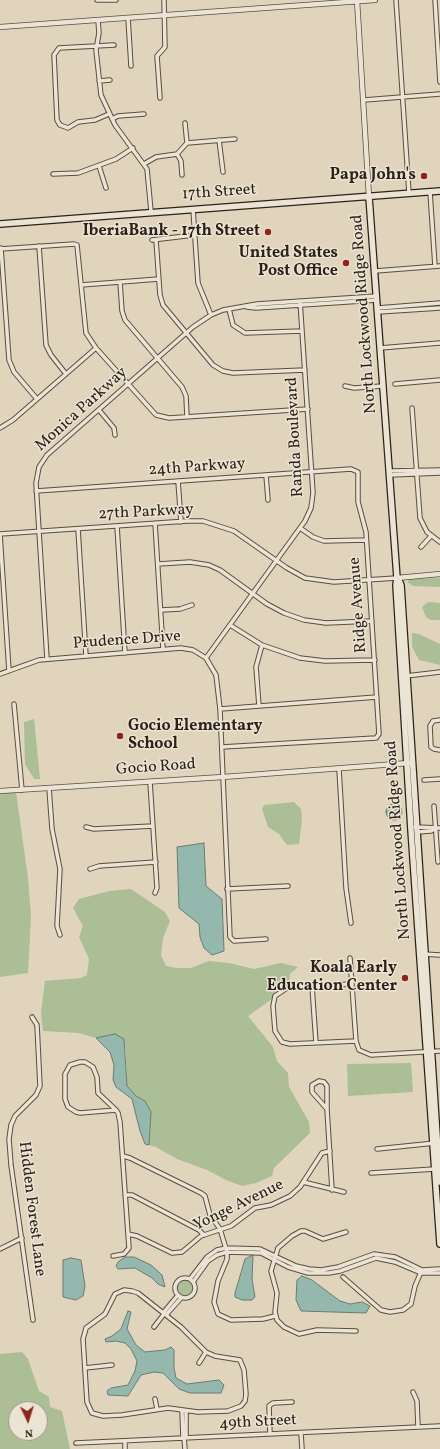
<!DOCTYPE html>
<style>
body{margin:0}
#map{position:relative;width:440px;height:1449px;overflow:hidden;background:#e0d4bc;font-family:Vollkorn,serif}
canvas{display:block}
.north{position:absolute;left:8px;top:1401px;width:40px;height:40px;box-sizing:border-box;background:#ebe3d3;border:1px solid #9f9689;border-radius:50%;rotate:176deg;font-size:11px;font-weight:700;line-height:16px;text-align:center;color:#2c2219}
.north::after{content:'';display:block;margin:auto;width:14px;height:18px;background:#8f2418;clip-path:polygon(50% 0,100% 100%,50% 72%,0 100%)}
</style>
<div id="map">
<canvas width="440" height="1449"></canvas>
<div class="north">N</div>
</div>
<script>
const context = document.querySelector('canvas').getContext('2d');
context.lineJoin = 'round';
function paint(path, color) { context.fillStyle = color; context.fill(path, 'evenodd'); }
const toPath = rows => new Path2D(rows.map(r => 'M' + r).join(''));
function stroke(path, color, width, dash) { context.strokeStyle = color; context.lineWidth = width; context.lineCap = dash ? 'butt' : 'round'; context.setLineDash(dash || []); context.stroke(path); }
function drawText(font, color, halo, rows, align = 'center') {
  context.font = font + ' Vollkorn,serif'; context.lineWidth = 3; context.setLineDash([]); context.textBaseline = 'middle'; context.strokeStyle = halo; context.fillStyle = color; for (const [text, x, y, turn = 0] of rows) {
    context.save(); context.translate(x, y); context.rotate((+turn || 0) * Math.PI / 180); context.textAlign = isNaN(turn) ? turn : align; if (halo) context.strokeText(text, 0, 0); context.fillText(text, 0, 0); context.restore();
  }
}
paint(toPath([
 [440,578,440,587,413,586,407,582,410,579],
 [428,602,440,603,440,620,430,620,426,617,422,607],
 [412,633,419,634,440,644,440,665,419,660,412,647],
 [34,719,40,779,34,779,25,764,24,722],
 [16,792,28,878,31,917,28,973,0,977,0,793],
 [294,802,301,809,302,819,299,844,287,845,279,834,268,827,262,809,264,805],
 [131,889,165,912,170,921,163,938,161,955,166,966,177,968,191,968,209,961,229,963,254,969,281,963,298,967,290,974,289,986,278,990,272,999,248,1016,273,1047,277,1061,288,1073,289,1087,309,1122,310,1133,274,1168,272,1176,256,1183,242,1186,226,1180,207,1170,177,1159,156,1147,149,1145,151,1112,145,1101,136,1096,127,1086,126,1053,124,1039,115,1034,96,1038,79,1033,43,1031,41,1013,45,981,81,978,87,975,89,959,79,937,83,926,73,908,79,899,109,891],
 [411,1063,413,1092,348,1096,347,1064],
 '177 1288a8 8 0 1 1 16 0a8 8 0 1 1-16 0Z',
 [22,1352,28,1359,39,1391,49,1397,50,1407,62,1411,70,1449,0,1449,0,1354],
 [16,1409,40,1409,40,1433,16,1433]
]), '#acbe96');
const water = toPath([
 '386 812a8 8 0 1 1 16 0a8 8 0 1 1-16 0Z',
 [204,843,206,886,222,899,224,951,212,955,204,948,200,937,199,924,179,908,177,847,204,843],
 [115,1034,124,1039,127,1086,136,1096,145,1101,151,1112,149,1145,145,1144,140,1131,132,1099,116,1087,113,1080,114,1065,110,1052,96,1038,115,1034],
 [253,1255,252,1279,255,1297,252,1300,242,1300,235,1297,235,1293,245,1259,253,1255],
 [125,1257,134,1257,151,1265,162,1275,165,1287,158,1284,152,1278,135,1268,118,1269,116,1266,118,1262,125,1257],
 [71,1258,81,1260,85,1286,83,1296,76,1300,63,1297,63,1260,71,1258],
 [302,1276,312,1280,340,1301,350,1304,362,1302,370,1306,366,1313,301,1311,296,1300,297,1280,302,1276],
 [128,1311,131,1312,127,1329,136,1345,145,1352,165,1350,171,1347,174,1350,174,1368,176,1378,187,1384,219,1380,224,1385,221,1393,190,1393,179,1389,163,1373,154,1372,141,1375,128,1396,108,1395,107,1391,111,1388,128,1385,135,1371,137,1361,131,1349,125,1343,116,1341,106,1342,105,1339,112,1336,121,1329,128,1311]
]);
paint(water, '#94b8ae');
stroke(water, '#6a7c72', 1);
const minor = toPath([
 [97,0,116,0],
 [396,0,409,193],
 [435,0,440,82],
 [128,18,131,66],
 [98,20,99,33,96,50,101,95,115,125,147,169,151,211],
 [99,81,110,80],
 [160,98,157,56,165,47,164,0],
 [364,100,440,94],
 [109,114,95,120,78,122,68,128,60,125,57,120,54,55,59,48,114,45],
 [112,119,118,116,144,114],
 [185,123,187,143],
 [219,140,223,172],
 [177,154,181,161,182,175],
 [144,164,156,157,177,154,187,143,235,139],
 [99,166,106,188],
 [53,174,78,173,116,159,133,148],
 [430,192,435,266],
 [193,209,198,283,211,315],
 [152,240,194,235],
 [156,240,160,295,163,305,213,365,223,371,233,373,305,370],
 [39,246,46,345,51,355,66,374],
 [1,248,9,360,14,372,37,399],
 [0,249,74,244,77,245,86,333,96,348,156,415,169,418,308,409],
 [375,271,440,266],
 [120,282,122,311,125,320,182,387,186,396,187,417],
 [81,285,159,279],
 [247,307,256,308,377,300],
 [378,308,440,303],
 [229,309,233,325,245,333,302,331],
 [378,312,440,308],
 [380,348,440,343],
 [395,384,440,380],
 [345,386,354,388,383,386],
 [412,408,420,518,427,532,440,542],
 [99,410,114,428,115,435],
 [0,428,13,420,96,348],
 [389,471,440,470],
 [266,475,268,500],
 [389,475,440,473],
 [178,481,181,522],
 [36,491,351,469,358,472,358,502,366,532,379,734,376,738,222,747],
 [155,523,163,649],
 [117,526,125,653],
 [300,528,313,537,324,541,366,540],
 [78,529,86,656],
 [421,547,431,536],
 [158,564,190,562,209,565,220,570,267,604,284,613,304,620,326,623,372,621],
 [161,610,180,609,192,605],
 [230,625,262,645,300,658,325,661,375,660],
 [206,658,305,521,311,508,313,493,300,301],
 [47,659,36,483,39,467,47,455,193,327,211,315,223,310,257,304,377,296],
 [9,671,0,534,187,521,203,521,234,531,287,568,305,578,334,582,397,578],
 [0,674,39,660,181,648,193,650,206,658,216,675,220,709,230,937,234,941,266,939],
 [406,676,440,672],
 [14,704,22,790],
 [259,706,256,667,262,645],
 [220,709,377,697],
 [440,720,433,721,430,726,431,747,434,749,440,750],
 [339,769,346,888,351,923],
 [424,780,440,779],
 [150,782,157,888,155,893],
 [49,788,52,829,60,869,57,926,60,935],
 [434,806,438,862],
 [86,827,94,829,153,826],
 [415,827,440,828],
 [417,832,431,831,436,828],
 [90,869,99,866,156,862],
 [227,889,288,886],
 [423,954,440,955],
 [350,958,356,1041,359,1050,371,1055,440,1051],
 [351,984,287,988,275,996,273,1006,275,1031,282,1042,290,1044,356,1041],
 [312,986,316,1043],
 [32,1017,37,1025,40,1086,36,1095,15,1116,11,1125,9,1139,11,1165,33,1320],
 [80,1062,85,1062,93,1067,97,1077,98,1093,116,1110,80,1113,76,1112,68,1107,65,1099,65,1074,70,1065,80,1062],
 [319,1081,324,1082,327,1086,327,1109,312,1092,312,1085,319,1081],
 [327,1109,332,1190],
 [377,1149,435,1143],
 [123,1156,130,1158,201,1193,205,1196,210,1215,220,1229,227,1252,227,1259,218,1281,214,1302,218,1314,231,1320,263,1319,275,1316],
 [371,1173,435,1169],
 [303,1182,344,1192],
 [125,1195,132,1195,199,1230,204,1235],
 [346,1232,323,1239,305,1231,301,1231,292,1236,278,1248,271,1271,277,1293,275,1312,277,1320,284,1327,299,1334,317,1330,356,1331],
 [128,1234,137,1236,172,1253,182,1252,201,1236,231,1226,255,1208,271,1205,290,1196,300,1187,322,1153,330,1151],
 [0,1249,22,1238],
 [113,1256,124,1254,129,1248,120,1122,118,1113,116,1110],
 [343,1277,381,1310,390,1312,403,1310,411,1304,415,1286,421,1272],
 '175 1288a10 10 0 1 1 20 0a10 10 0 1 1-20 0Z',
 [190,1279,207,1257,217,1250,226,1248,260,1249,296,1266,309,1269,321,1270,338,1267,374,1254,395,1257,422,1270,440,1269],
 [193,1282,208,1261,217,1255,227,1252,261,1253,288,1267,308,1273,329,1273,340,1271,376,1258,395,1262,421,1273,440,1273],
 [124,1290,132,1291,138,1293,181,1327,206,1352,215,1356,240,1360,244,1370,246,1394,245,1401,241,1406,228,1411,198,1412,168,1408,122,1415,103,1416,92,1413,87,1402,83,1339,85,1332,86,1328,105,1314,115,1294,124,1290],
 [163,1313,178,1295],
 [166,1315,181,1298],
 [154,1327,164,1314],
 [199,1363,206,1352],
 [85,1368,112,1365],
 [413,1392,417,1401,418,1427],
 [155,1399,157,1409],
 [182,1411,183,1438],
 [186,1411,186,1438],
 [301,1433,302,1449],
 [270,1434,269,1406,273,1403,292,1402],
 [184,1438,185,1449],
 [125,1441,125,1449],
 [76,1443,440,1426]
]);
const tertiary = toPath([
 [357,0,369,197],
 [0,27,375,0],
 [397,578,440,574],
 [0,791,223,777,409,763]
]);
const secondary = toPath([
 [369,197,397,578,396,585,411,830,440,1244],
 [0,224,440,191],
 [398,578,401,585,440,1182]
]);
stroke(minor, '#594e42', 5.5);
stroke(tertiary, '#594e42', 6);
stroke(secondary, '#2c2219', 8);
stroke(minor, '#ebe3d3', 3.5);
stroke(tertiary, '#ebe3d3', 4.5);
stroke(secondary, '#ebe3d3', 5.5);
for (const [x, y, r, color] of [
 [424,176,4,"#8f2418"],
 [268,232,4,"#8f2418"],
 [346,263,4,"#8f2418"],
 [120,736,4,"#8f2418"],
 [405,978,4,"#8f2418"]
]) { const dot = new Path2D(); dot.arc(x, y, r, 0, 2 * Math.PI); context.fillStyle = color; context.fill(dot); stroke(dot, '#ebe3d3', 1.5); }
drawText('bold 16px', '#2c2219', '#ebe3d3', [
 ["Papa John's",416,176],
 ["IberiaBank - 17th Street",260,232],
 ["United States",338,254],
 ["Post Office",338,272],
 ["Gocio Elementary",128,727,"left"],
 ["School",128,745,"left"],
 ["Koala Early",397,969],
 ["Education Center",397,987]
], 'right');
drawText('16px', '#2c2219', '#ebe3d3', [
 ["17th Street",219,193,-4],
 ["North Lockwood Ridge Road",365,314,-94],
 ["Monica Parkway",82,410,-42],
 ["Randa Boulevard",296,437,-93],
 ["24th Parkway",197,468,-4],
 ["27th Parkway",146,513,-3],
 ["Ridge Avenue",359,605,-94],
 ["Prudence Drive",127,641,-4],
 ["Gocio Road",156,768,-4],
 ["North Lockwood Ridge Road",399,840,-94],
 ["Yonge Avenue",239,1206,-26],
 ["Hidden Forest Lane",31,1209,83],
 ["49th Street",258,1423,-3]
]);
</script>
